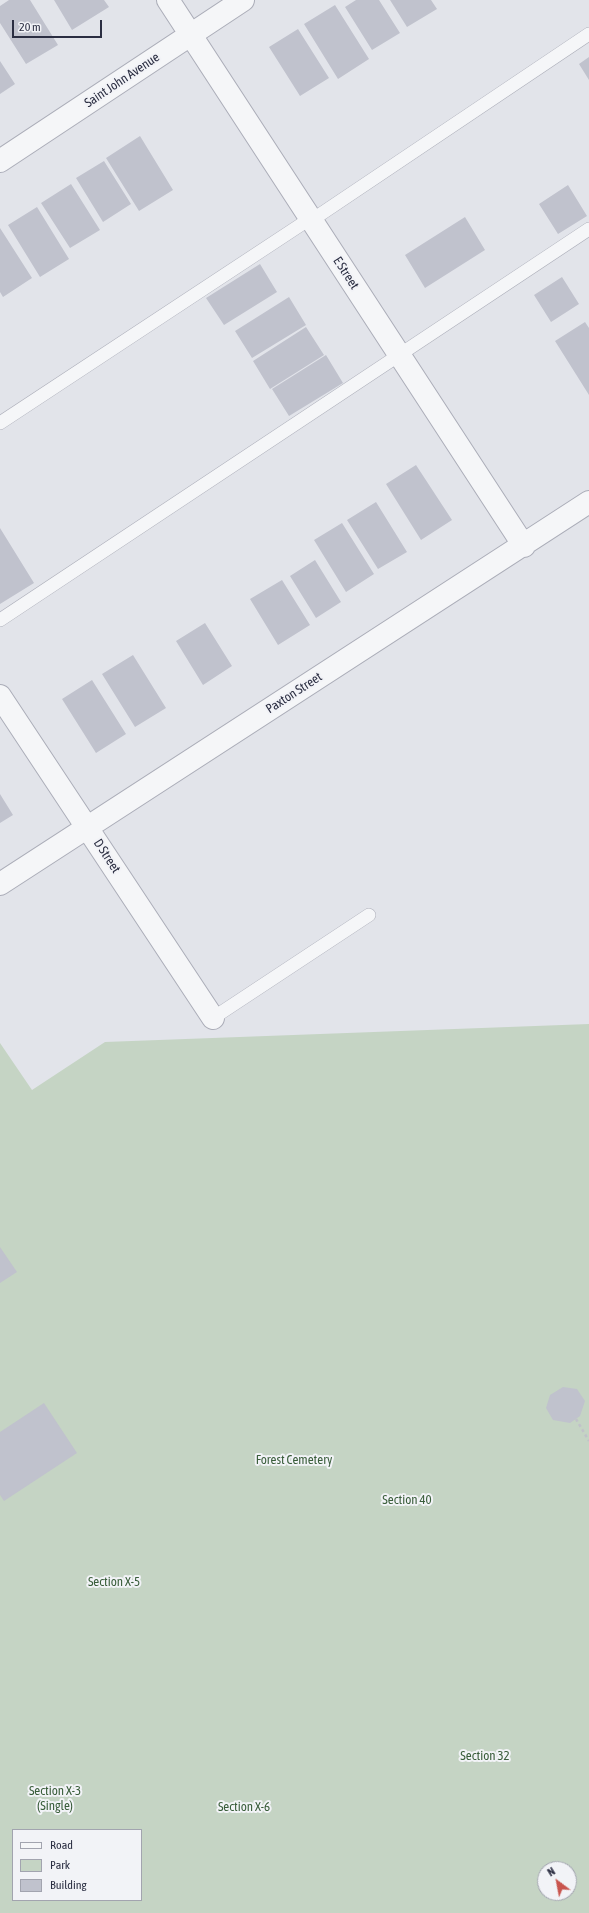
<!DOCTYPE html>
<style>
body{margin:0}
#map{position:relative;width:589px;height:1913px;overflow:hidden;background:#e2e4ea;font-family:"Asap Condensed",sans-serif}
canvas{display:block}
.legend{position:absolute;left:12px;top:1829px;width:130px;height:72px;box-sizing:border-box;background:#f2f3f7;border:1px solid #a2a4af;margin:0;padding:5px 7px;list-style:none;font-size:12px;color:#2b2e42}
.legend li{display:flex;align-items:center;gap:8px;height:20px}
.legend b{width:20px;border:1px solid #a2a4af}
.north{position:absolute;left:537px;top:1861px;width:40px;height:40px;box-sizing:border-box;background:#f2f3f7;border:1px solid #a2a4af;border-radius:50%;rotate:328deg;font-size:11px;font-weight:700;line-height:16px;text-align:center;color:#2b2e42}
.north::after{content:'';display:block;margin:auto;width:14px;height:18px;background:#c9554e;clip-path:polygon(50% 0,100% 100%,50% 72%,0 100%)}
.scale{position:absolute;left:12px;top:20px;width:90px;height:18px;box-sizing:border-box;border:2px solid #2b2e42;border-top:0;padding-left:5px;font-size:12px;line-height:14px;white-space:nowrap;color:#2b2e42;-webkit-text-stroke:3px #f2f3f7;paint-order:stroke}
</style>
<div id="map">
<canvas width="589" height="1913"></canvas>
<ul class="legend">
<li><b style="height:5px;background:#f5f6f8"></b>Road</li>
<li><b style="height:11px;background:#c5d4c4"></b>Park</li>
<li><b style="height:11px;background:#c0c2cd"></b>Building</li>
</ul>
<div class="north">N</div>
<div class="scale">20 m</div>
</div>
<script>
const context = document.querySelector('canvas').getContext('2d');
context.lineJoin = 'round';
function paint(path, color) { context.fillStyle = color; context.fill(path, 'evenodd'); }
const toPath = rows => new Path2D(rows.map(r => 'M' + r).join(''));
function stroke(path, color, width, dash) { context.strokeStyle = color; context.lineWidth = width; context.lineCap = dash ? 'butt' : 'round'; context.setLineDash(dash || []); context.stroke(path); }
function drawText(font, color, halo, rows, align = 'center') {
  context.font = font + ' "Asap Condensed",sans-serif'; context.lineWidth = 4; context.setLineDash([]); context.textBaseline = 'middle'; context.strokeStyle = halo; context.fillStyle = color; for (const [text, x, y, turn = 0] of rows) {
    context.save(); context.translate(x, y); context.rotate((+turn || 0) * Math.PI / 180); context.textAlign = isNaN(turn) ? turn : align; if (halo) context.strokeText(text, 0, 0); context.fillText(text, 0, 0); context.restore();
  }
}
paint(toPath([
 [589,1024,589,1913,0,1913,0,1043,32,1090,105,1042],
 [13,1830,141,1830,141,1900,13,1900],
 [545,1869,569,1869,569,1893,545,1893]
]), '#c5d4c4');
paint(toPath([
 [9,0,30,0,58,45,26,64,0,23,0,6],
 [54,0,104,0,109,7,72,30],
 [356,0,379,0,400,33,372,50,345,7],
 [390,0,431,0,437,9,407,27],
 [335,5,369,59,338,79,304,24],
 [298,29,329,78,300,96,269,47],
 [589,57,589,80,579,64],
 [0,61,15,84,0,94],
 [140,136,173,190,139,211,106,158],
 [104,161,131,204,103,222,76,178],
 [71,184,100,230,70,248,41,203],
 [568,185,587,216,558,234,539,204],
 [37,207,69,259,40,277,8,225],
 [465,217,485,250,425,288,405,255],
 [0,228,32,278,3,297,0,292],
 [260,264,277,292,224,325,206,298],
 [562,277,579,304,551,322,534,295],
 [289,297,306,325,252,358,235,331],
 [585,322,589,328,589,395,555,341],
 [306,327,324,355,270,389,253,361],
 [326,355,343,383,289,416,272,389],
 [416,465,452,520,421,540,386,484],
 [376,502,407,552,378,569,347,520],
 [342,523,374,574,346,592,314,540],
 [0,528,34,583,0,604],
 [315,560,341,602,316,618,290,576],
 [282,580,310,625,278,645,250,599],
 [205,623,232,666,203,685,176,641],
 [133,655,166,708,135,727,102,674],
 [92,680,126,734,96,753,62,699],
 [0,794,13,815,0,823],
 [0,1247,17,1272,0,1283],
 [563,1387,577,1389,585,1401,580,1416,570,1423,553,1420,546,1408,550,1395],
 [44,1403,77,1453,4,1501,0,1495,0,1432]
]), '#c0c2cd');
const service = toPath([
 [312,220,589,34],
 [0,423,311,218],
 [0,620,589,229],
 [213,1018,369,915]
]);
const minor = toPath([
 [168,0,524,546],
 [0,161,243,0],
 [0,696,213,1018],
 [0,884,589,502]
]);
stroke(service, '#abadb8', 14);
stroke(minor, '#abadb8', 24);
stroke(toPath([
 [576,1419,589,1441]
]), '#c0c2c9', 2.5, [3, 3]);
stroke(service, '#f5f6f8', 13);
stroke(minor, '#f5f6f8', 22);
drawText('13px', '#2b2e42', '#f2f3f7', [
 ["Saint John Avenue",122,80,-34],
 ["E Street",346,273,57],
 ["Paxton Street",294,693,-33],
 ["D Street",107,856,57]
]);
drawText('13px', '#395d3a', '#f2f3f7', [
 ["Forest Cemetery",294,1460],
 ["Section 40",407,1500],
 ["Section X-5",114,1582],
 ["Section 32",485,1756],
 ["Section X-3",55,1791],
 ["(Single)",55,1806],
 ["Section X-6",244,1807]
]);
</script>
